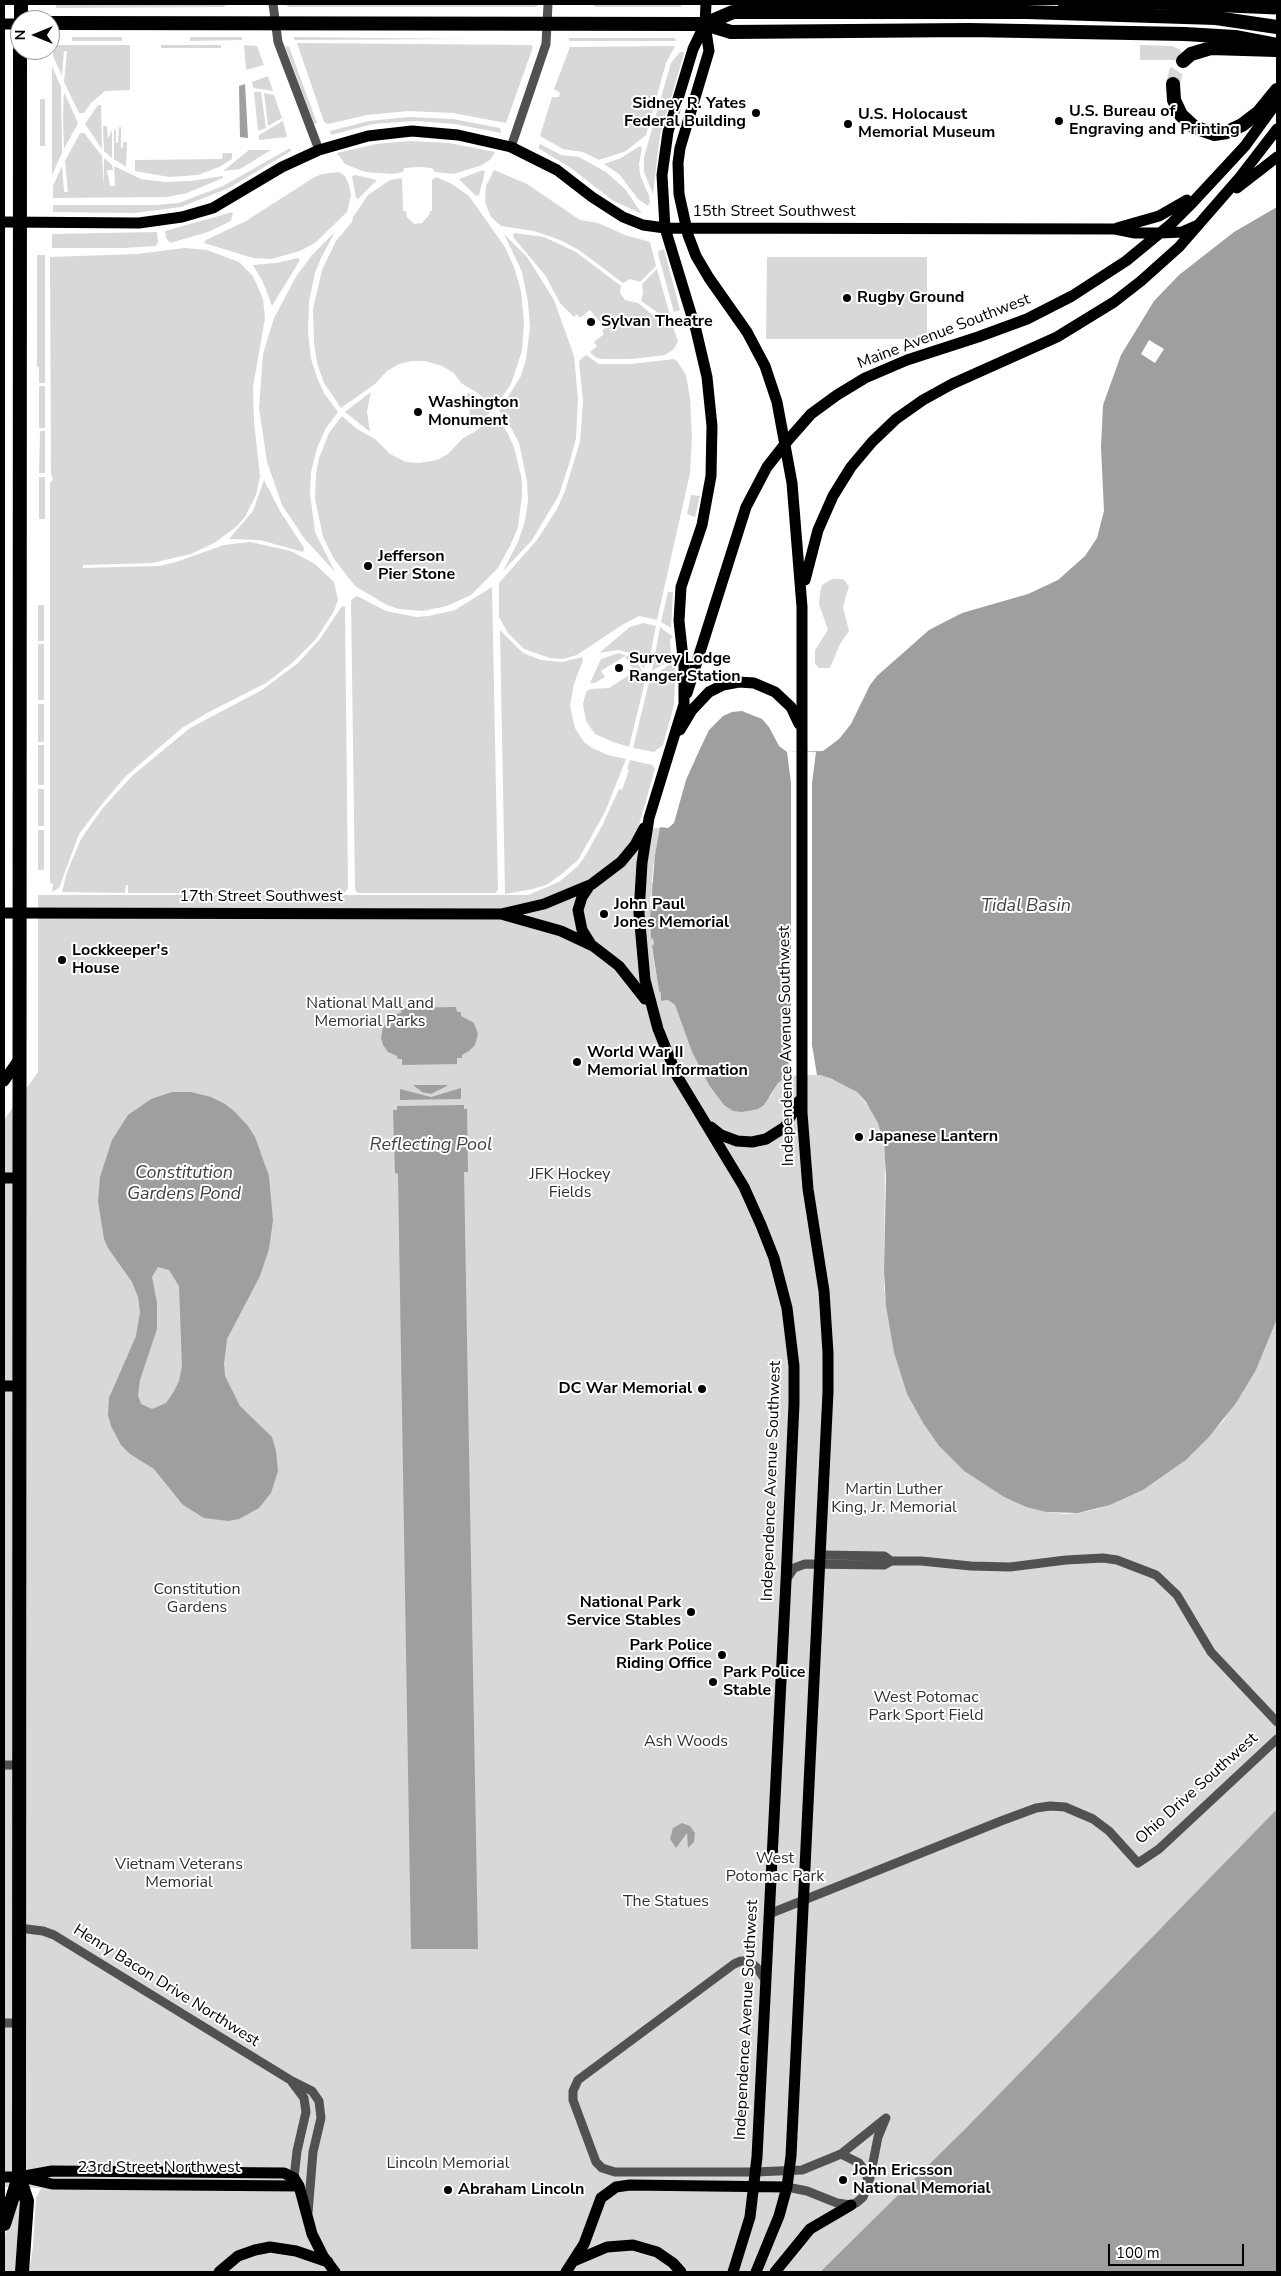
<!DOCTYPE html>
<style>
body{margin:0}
#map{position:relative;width:1281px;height:2276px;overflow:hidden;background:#fff;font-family:"Nunito Sans",sans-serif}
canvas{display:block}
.frame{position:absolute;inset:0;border:5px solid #000;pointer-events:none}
.north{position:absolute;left:10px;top:10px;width:50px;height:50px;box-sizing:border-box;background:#fff;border:1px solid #999;border-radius:50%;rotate:270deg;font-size:14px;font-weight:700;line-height:20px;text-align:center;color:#000}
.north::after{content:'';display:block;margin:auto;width:18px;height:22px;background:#000;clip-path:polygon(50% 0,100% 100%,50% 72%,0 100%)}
.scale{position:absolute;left:1108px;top:2244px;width:136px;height:22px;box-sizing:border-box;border:2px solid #000;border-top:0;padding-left:6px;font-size:15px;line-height:18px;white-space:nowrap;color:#000;-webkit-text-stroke:4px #fff;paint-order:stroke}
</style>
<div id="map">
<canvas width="1281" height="2276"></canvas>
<div class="frame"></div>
<div class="north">N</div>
<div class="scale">100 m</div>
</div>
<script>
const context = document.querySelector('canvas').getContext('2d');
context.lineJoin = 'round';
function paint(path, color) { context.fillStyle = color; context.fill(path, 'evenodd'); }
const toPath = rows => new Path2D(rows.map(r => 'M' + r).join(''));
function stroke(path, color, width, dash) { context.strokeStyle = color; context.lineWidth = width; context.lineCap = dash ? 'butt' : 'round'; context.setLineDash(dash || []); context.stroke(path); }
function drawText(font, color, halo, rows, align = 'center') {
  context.font = font + ' "Nunito Sans",sans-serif'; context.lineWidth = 4; context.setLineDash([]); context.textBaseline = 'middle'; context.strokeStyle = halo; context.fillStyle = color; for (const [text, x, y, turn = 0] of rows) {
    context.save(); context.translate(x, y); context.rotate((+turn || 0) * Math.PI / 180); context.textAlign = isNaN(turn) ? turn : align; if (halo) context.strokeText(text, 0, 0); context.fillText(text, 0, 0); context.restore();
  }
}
paint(toPath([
 [56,4,201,4,226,5,224,7,56,8],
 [284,4,540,4,535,7,289,7],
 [593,4,681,4,681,7,595,7],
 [72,37,122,37,122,41,72,41],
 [190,37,242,37,242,40,190,41],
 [293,37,469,39,295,40],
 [569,38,675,38,676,41,569,41],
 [297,43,531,45,533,47,506,123,453,113,408,111,367,115,328,124,324,122],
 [53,45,130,45,130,90,105,91,91,103,84,113,79,113,64,82,67,51,64,51,62,76,53,56],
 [161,45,221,45,221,48,161,48],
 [244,45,257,46,264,65,246,70],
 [1140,45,1172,46,1181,50,1182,53,1175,60,1140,60],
 [285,46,289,47,317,123,314,124],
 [675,46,666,63,646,135,626,151,599,160,583,152,563,149,540,136,552,97,559,97,560,93,554,89,570,47],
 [680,52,684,52,684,54,660,135,653,194,644,172,644,157,671,63],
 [52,66,61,87,62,153,52,175],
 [268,76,273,91,253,88,252,82],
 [64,92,78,123,64,149,63,118],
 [254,92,261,92,266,128,258,131],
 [264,93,274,95,282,118,268,126],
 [40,99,45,99,45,146,40,146],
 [98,105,101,105,102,149,85,124],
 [409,117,453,119,500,128,501,131,501,133,455,124,416,121,373,124,331,135,330,131,369,121],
 [283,121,287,137,259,140,259,135],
 [103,126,107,126,108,139,112,130,112,158,104,151],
 [119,127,121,127,121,148,123,148,123,142,127,142,126,167,114,159,114,130,116,130,116,143,118,143],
 [80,133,84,133,102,156,104,186,104,158,112,165,113,170,107,170,110,186,115,186,114,166,141,179,165,182,191,181,223,176,223,178,187,193,167,197,53,198,53,186,62,166,64,192,68,192,65,161],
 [410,141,449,143,495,152,491,159,482,165,454,174,435,172,432,168,419,167,404,168,403,172,392,174,365,172,345,164,337,153,376,144],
 [540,144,561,155,579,157,606,172,625,189,642,214,612,200,571,168,538,148],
 [640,146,642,148,639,164,640,175,649,196,650,202,648,206,638,199,619,174,604,164,621,158],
 [290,148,291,151,229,188,181,207,135,213,53,212,53,205,156,205,179,203,223,186],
 [249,150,271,150,240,169,223,171],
 [223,153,232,153,232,159,219,167,198,175,169,177,135,171,135,160,222,159],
 [483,170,485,172,479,195,476,196,459,179],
 [494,170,527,184,580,220,598,223,625,235,650,242,656,266,640,282,630,279,623,283,579,250,560,240,534,231,501,226,491,217,485,202,486,186],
 [339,172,345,176,349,185,351,195,347,212,315,243,300,251,271,259,253,258,204,243,206,240,246,221,313,178,322,174],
 [355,175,377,180,358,199,356,198,352,176],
 [436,177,452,184,469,196,505,247,514,267,521,291,524,322,522,351,511,384,495,407,476,392,461,383,454,373,442,366,425,361,412,361,399,364,387,371,375,384,341,408,324,383,317,363,314,342,313,309,322,270,336,241,352,222,353,217,368,195,390,180,402,178,403,211,406,211,407,217,414,224,422,223,429,215,430,211,432,211,432,180],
 [233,212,231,221,208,232,170,243,166,238,165,231],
 [157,232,158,242,156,246,124,248,52,248,52,234],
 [335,232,321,258,315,273,309,302,308,331,311,359,318,380,324,393,338,412,326,428,317,448,311,472,310,493,315,532,335,572,304,538,282,505,267,462,259,408,263,354,274,318,297,275,313,254],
 [514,233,544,237,576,252,621,286,620,293,625,300,638,303,658,319,672,324,678,341,674,349,665,355,631,359,601,359,595,357,590,352,597,346,594,342,604,334,602,331,605,328,590,310,580,318,577,314,574,317,560,303,545,275,513,237],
 [504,234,527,257,554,300,574,356,578,399,576,438,570,461,559,495,532,540,503,571,518,542,525,521,528,501,527,481,519,443,511,428,499,411,521,376,526,359,530,328,528,302,522,272],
 [185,248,207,250,239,262,253,276,263,299,265,318,253,387,254,422,260,476,256,495,245,517,237,526,216,542,191,554,152,563,83,565,83,568,159,566,176,562,224,545,250,542,291,551,315,564,334,582,338,600,334,611,316,639,292,663,266,683,207,713,182,728,126,776,102,804,79,834,59,888,52,892,53,884,50,883,50,483,53,479,51,474,50,257,137,254],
 [664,249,680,310,674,312,658,254,659,251],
 [37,255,45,255,45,383,39,383,39,367,37,367],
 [767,257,927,257,927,339,766,339],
 [298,258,300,260,272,306,263,282,253,265,276,263],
 [657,269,671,319,670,321,641,301,643,293,642,284],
 [586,355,599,364,632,364,674,359,677,361,686,375,690,398,692,437,690,473,657,620,639,616,622,625,577,655,563,659,550,658,524,649,508,633,499,617,499,583,537,540,557,509,565,491,580,442,583,401,579,361],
 [39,386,45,386,45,428,39,428],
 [371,392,367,411,370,432,345,412],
 [469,393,492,411,469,429,468,428,470,409,467,394],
 [495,415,507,432,514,447,522,480,522,496,518,527,511,544,498,568,471,595,447,606,423,611,399,609,387,605,355,586,334,559,323,537,315,499,316,474,319,458,329,433,342,416,357,429,375,439,390,454,406,462,419,463,437,460,448,454,463,438,476,431],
 [40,431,45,431,45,473,39,473],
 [39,477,45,477,45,519,39,519],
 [264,480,280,511,304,548,303,552,260,540,229,539,253,511],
 [691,495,700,496,695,517,687,514],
 [832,579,843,579,849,586,843,607,849,631,840,644,830,668,819,668,815,664,815,650,828,630,819,604,820,593,822,585],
 [492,587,498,890,495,893,358,893,355,890,351,600,357,596,386,611,416,617,429,616,455,610],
 [668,592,673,592,671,628,661,622],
 [38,605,44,605,44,641,38,641],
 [342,606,345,607,348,889,344,893,128,893,128,885,126,885,125,893,62,892,67,872,81,839,102,809,132,776,190,728,262,690,298,663,320,639],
 [643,623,656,626,649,661,646,660,644,669,635,655,630,653,618,650,599,653,630,627],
 [660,627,673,637,670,639,671,656,669,661,652,671],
 [500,630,523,653,541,660,562,662,582,657,583,660,574,684,570,706,575,728,584,742,592,748,608,755,626,759,605,812,578,860,558,877,546,885,533,889,505,894],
 [38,644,44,644,44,700,38,700],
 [619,653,634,659,629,663,625,656,601,671,605,677,595,683,590,683,601,659],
 [676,660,674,705,663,745,654,752,633,748,650,678],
 [636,661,646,677,629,747,613,742,595,734,586,721,583,704,586,692,590,689,609,688,634,672,630,665],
 [38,704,44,704,44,742,38,742],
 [38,745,44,745,44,785,38,785],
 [630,760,652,765,655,769,637,832,640,828,660,828,653,868,652,882,654,884,650,898,650,917,651,937,653,938,654,945,652,946,653,955,659,991,661,992,663,998,662,1001,668,1000,675,1005,692,1052,709,1085,770,1097,778,1083,787,1076,820,1075,842,1083,857,1092,876,1116,882,1133,885,1158,884,1288,894,1353,907,1394,923,1423,939,1446,964,1471,1004,1497,1026,1507,1046,1512,1067,1514,1089,1511,1110,1505,1143,1490,1186,1460,1223,1421,1256,1370,1277,1319,1277,1809,967,2127,820,2272,29,2272,33,2247,36,2198,41,2188,5,2187,4,2156,4,1120,38,1072,38,895,528,895,559,882,578,866,585,856,602,826,619,789,622,790,629,770,627,769],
 [38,789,44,789,44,826,38,826],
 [38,830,44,830,44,870,38,870],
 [26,2193,22,2272,4,2272,4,2236,11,2223,10,2203]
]), '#d8d8d8');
paint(toPath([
 [245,84,248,138,240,137,239,86],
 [1277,207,1277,1319,1256,1370,1236,1403,1209,1437,1186,1460,1143,1490,1110,1505,1078,1513,1046,1512,1026,1507,1004,1497,964,1471,939,1446,923,1423,907,1394,894,1353,886,1306,884,1272,886,1177,884,1143,878,1123,866,1102,857,1092,832,1079,820,1075,787,1076,778,1083,764,1105,758,1109,742,1112,733,1111,724,1105,709,1085,692,1052,675,1005,668,1000,661,1001,661,993,659,991,652,946,654,944,653,939,651,938,650,917,655,855,660,827,668,828,674,823,686,780,699,751,709,730,723,716,732,712,742,711,762,719,769,727,779,746,787,752,823,751,839,739,851,724,870,685,877,676,929,630,962,613,1028,594,1058,580,1085,556,1097,538,1104,511,1101,447,1103,405,1121,355,1154,301,1179,275,1234,232],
 [456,1007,457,1012,461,1012,461,1016,474,1023,478,1034,475,1045,469,1051,462,1055,462,1058,457,1058,457,1064,402,1065,402,1059,398,1059,397,1056,388,1052,383,1045,381,1038,383,1027,388,1021,397,1017,397,1014,401,1013,401,1008],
 [413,1085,447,1085,447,1086,431,1094,422,1092],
 [461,1088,461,1099,400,1100,400,1089,431,1097],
 [172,1092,191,1092,211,1097,225,1104,234,1111,248,1126,255,1137,269,1176,273,1220,269,1249,260,1276,227,1339,224,1364,225,1376,240,1406,272,1437,276,1451,278,1471,271,1493,259,1508,239,1519,228,1521,204,1518,183,1505,154,1469,130,1454,121,1445,111,1426,108,1415,109,1398,136,1336,140,1312,138,1297,132,1282,108,1248,104,1239,98,1201,100,1177,112,1140,128,1115,151,1099],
 [158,1267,169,1270,179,1286,182,1366,179,1381,173,1393,166,1403,152,1409,141,1404,138,1395,140,1380,157,1329,157,1303,152,1277],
 [464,1105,464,1109,467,1109,468,1172,464,1172,478,1949,411,1949,398,1174,395,1173,393,1110,397,1110,397,1106],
 [1277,1809,1277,2272,820,2272,967,2127],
 [682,1823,690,1826,695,1833,694,1842,688,1848,687,1833,676,1848,670,1839,673,1828]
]), '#9f9f9f');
paint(toPath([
 [1149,340,1164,349,1155,363,1141,354],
 [787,752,816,752,812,783,812,1045,817,1075,787,1076,791,1044,791,783]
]), '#fff');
stroke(toPath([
 [1173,84,1176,72,1183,61]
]), '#d9d9d9', 14, [14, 7]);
stroke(toPath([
 [273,4,278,42,319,150],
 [511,147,546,44,548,4],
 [820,1555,884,1556,891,1561],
 [786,1580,794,1568,805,1564,884,1565,891,1561,921,1561,971,1566,1010,1567,1066,1560,1103,1558,1117,1560,1156,1575,1177,1595,1211,1652,1277,1722],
 [4,1765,20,1765],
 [769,1914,1001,1821,1036,1808,1050,1806,1065,1807,1093,1819,1109,1831,1138,1863,1159,1849,1277,1739],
 [19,1928,43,1931,54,1935,292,2081,312,2091,319,2101,321,2118,313,2152,308,2213],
 [766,1981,757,1968,749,1961,741,1961,734,1964,578,2080,573,2091,573,2100,596,2162,602,2168,615,2172,755,2172,802,2170,841,2154,886,2118],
 [4,2023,19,2023],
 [292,2082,304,2098,306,2112,297,2151,294,2178],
 [841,2154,859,2163,865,2171,869,2183],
 [787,2187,807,2191,837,2203,851,2205,856,2203,863,2197,869,2183,878,2137,885,2120]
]), '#515151', 9);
stroke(toPath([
 [706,4,705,24,709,51,680,148,678,163,679,194,688,235,696,256,709,278,747,332,765,366,777,402,792,483,802,607,802,1113,808,1189,824,1291,828,1353,828,1392,791,2156,787,2187,779,2216,756,2272],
 [1099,4,1157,4,1277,9],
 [4,24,20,24],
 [705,24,693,49,668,132,662,175,665,228,696,330,707,377,712,426,711,476,702,525,681,587,679,621,684,667,684,704,649,818,642,863,639,913,645,980,658,1029,677,1076,744,1187,761,1225,774,1258,787,1308,794,1366,794,1404,786,1581,757,2157,750,2217,733,2272],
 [1237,188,1277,157],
 [4,222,139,223,182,217,213,208,282,167,319,150,368,136,412,131,458,135,511,147,557,170,592,197,623,217,643,225,665,228,1115,229,1135,233,1160,233,1182,232,1198,225],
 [1117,228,1159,216,1187,200],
 [805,580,818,530,833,496,851,467,872,442,896,419,923,400,952,384,1057,337,1114,302,1141,281,1179,247,1240,177,1277,129],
 [687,693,746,507,767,467,789,439,811,414,837,395,865,378,907,360,978,337,1027,319,1072,296,1126,261,1171,224,1193,202,1245,146,1277,102],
 [680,730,692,710,709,692,723,685,739,682,754,683,775,692,791,707,799,724],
 [4,913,501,914,544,904,592,884,621,862,635,845,644,828],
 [501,914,561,931,593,946,619,966,645,999],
 [590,943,582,930,578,910,582,897,590,885],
 [4,1081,20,1058],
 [711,1127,721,1135,737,1141,752,1142,766,1139,785,1127,799,1101],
 [4,1178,20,1178],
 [4,1386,19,1386],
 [4,2177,19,2177,52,2171,284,2173,294,2178,299,2186,312,2234,323,2256,335,2272],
 [26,2178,52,2184,299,2186],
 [574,2261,607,2247,633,2245,657,2252,673,2263,681,2272],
 [219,2272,238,2256,255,2250,270,2247,296,2251,328,2262],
 [566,2272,584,2244,601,2198,616,2187,630,2185,787,2187],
 [775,2272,810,2229,851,2205]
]), '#000', 11);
stroke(toPath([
 [21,4,21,20],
 [1065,7,1099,4],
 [50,23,705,24,731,32,969,30,1185,34,1235,37,1277,45],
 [705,24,733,12,1027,12,1216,18,1277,27],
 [1183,61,1191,54,1211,48,1276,50],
 [1173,84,1174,100,1181,115,1194,127,1214,134,1227,132,1242,125,1259,112,1277,90],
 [19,2177,27,2201,22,2272],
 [4,2224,19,2177,20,50]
]), '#000', 14);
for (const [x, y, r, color] of [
 [756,113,5,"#000"],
 [1059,121,5,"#000"],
 [848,124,5,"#000"],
 [847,298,5,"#000"],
 [591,322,5,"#000"],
 [418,412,5,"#000"],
 [368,566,5,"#000"],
 [619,668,5,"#000"],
 [604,914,5,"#000"],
 [62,960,5,"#000"],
 [577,1062,5,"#000"],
 [859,1137,5,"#000"],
 [702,1389,5,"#000"],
 [691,1612,5,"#000"],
 [722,1655,5,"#000"],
 [713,1682,5,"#000"],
 [843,2180,5,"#000"],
 [448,2190,5,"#000"]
]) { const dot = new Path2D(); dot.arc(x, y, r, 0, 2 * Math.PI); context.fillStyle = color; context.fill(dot); stroke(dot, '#fff', 2); }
drawText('bold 16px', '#000', '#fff', [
 ["Sidney R. Yates",746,104,"right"],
 ["Federal Building",746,122,"right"],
 ["U.S. Bureau of",1069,112],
 ["Engraving and Printing",1069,130],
 ["U.S. Holocaust",858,115],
 ["Memorial Museum",858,133],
 ["Rugby Ground",857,298],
 ["Sylvan Theatre",601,322],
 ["Washington",428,403],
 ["Monument",428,421],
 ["Jefferson",378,557],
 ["Pier Stone",378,575],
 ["Survey Lodge",629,659],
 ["Ranger Station",629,677],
 ["John Paul",614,905],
 ["Jones Memorial",614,923],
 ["Lockkeeper's",72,951],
 ["House",72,969],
 ["World War II",587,1053],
 ["Memorial Information",587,1071],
 ["Japanese Lantern",869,1137],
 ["DC War Memorial",692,1389,"right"],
 ["National Park",681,1603,"right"],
 ["Service Stables",681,1621,"right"],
 ["Park Police",712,1646,"right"],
 ["Riding Office",712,1664,"right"],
 ["Park Police",723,1673],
 ["Stable",723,1691],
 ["John Ericsson",853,2171],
 ["National Memorial",853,2189],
 ["Abraham Lincoln",458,2190]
], 'left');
drawText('16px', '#000', '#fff', [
 ["15th Street Southwest",774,212],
 ["Maine Avenue Southwest",944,332,-21],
 ["17th Street Southwest",261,897],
 ["Independence Avenue Southwest",787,1046,-91],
 ["Independence Avenue Southwest",772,1481,-88],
 ["Ohio Drive Southwest",1197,1789,-42],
 ["Henry Bacon Drive Northwest",166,1986,32],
 ["Independence Avenue Southwest",747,2020,-87],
 ["23rd Street Northwest",159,2168]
]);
drawText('16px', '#2f2f2f', '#fff', [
 ["National Mall and",370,1004],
 ["Memorial Parks",370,1022],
 ["JFK Hockey",570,1175],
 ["Fields",570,1193],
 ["Martin Luther",894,1490],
 ["King, Jr. Memorial",894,1508],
 ["Constitution",197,1590],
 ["Gardens",197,1608],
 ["West Potomac",926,1698],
 ["Park Sport Field",926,1716],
 ["Ash Woods",686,1742],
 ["West",775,1859],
 ["Potomac Park",775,1877],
 ["Vietnam Veterans",179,1865],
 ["Memorial",179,1883],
 ["The Statues",666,1902],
 ["Lincoln Memorial",448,2164]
]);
drawText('italic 18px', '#404040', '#fff', [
 ["Tidal Basin",1026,907],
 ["Reflecting Pool",431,1146],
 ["Constitution",184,1174],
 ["Gardens Pond",184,1195]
]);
</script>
